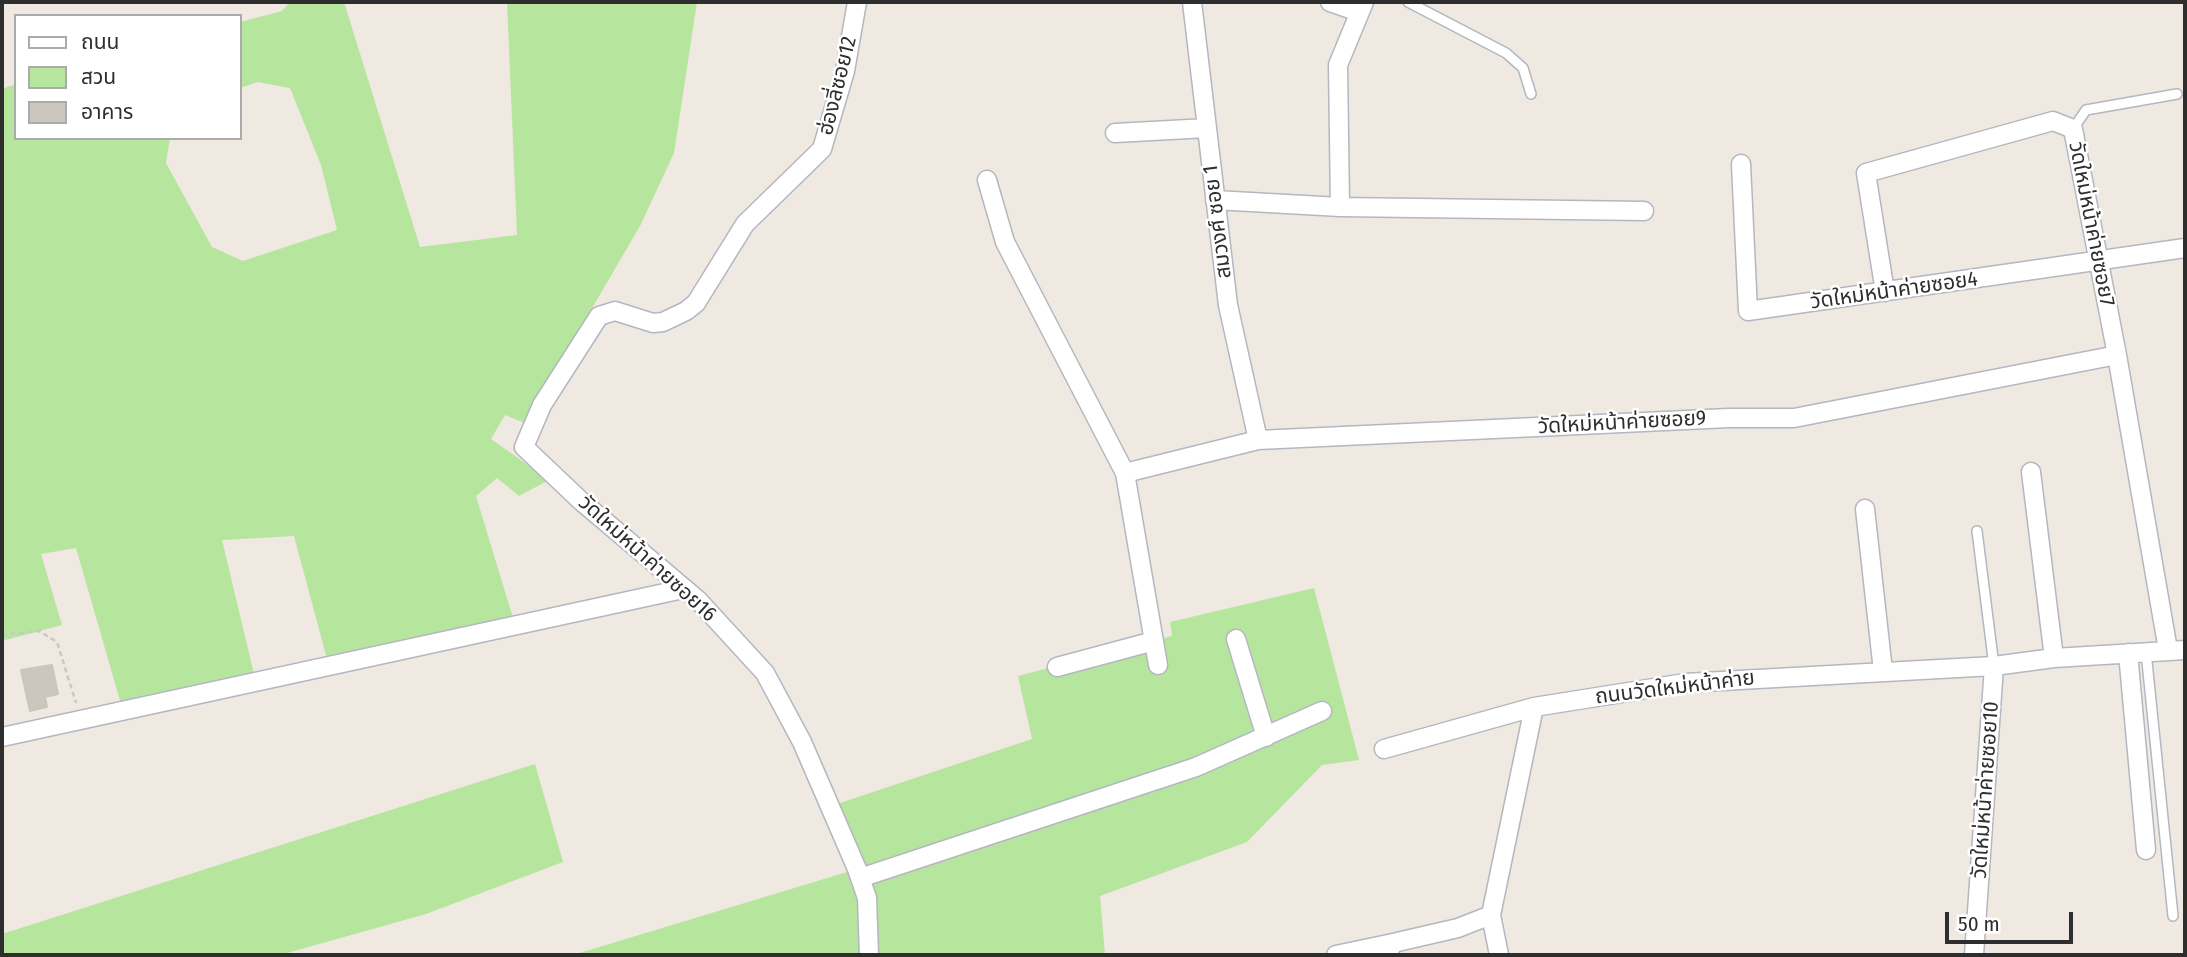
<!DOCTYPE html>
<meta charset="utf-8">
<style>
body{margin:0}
#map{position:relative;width:2187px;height:957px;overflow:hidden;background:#efe9e1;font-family:"Fira Sans Condensed","Noto Sans Thai",sans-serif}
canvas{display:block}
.frame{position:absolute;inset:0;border:4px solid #2e2e2e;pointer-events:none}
.legend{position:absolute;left:14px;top:14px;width:228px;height:126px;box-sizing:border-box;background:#fff;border:2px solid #ababab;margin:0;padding:9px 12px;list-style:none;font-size:21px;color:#2e2e2e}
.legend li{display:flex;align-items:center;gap:14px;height:35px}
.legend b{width:35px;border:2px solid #ababab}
.scale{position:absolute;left:1945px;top:912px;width:128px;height:32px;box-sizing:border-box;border:4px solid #2e2e2e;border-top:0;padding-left:9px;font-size:21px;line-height:24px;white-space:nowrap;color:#2e2e2e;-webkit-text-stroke:5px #fff;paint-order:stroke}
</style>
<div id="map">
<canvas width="2187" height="957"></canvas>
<div class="frame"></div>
<ul class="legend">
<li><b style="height:9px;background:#fff"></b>ถนน</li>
<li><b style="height:19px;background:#b6e59e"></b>สวน</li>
<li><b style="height:19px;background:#cbc7bf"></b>อาคาร</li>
</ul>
<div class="scale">50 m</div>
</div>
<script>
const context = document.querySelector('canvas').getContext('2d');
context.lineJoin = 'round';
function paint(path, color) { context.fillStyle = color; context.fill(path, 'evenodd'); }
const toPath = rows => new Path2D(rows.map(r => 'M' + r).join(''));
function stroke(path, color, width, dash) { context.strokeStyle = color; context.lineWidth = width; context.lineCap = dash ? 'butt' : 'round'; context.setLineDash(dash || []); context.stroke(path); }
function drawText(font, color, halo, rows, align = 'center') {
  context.font = font + ' "Fira Sans Condensed","Noto Sans Thai",sans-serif'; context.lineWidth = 5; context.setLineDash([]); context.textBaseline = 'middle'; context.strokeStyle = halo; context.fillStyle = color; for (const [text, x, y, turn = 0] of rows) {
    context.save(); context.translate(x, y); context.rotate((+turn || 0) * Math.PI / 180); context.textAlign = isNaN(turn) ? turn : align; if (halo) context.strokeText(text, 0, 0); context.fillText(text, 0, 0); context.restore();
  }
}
paint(toPath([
 [290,2,344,2,420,247,517,235,507,2,697,2,674,153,640,226,525,423,505,415,491,439,549,480,519,496,497,478,476,496,513,618,327,659,294,536,222,540,254,674,121,704,76,548,41,554,62,625,2,641,2,89,16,84,16,138,170,138,166,163,212,247,243,261,337,230,321,165,290,88,258,82,240,88,240,22,282,11],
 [1314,588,1359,760,1322,765,1247,842,1100,896,1105,955,573,955,857,869,831,806,1032,739,1018,676,1172,636,1170,622],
 [535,764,563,862,426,914,280,955,2,955,2,934]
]), '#b6e59e');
const building = toPath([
 [52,665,58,694,45,697,47,707,30,711,21,670,52,665]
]);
paint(building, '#cbc7bf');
stroke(building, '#cbc5ba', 2);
const service = toPath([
 [1408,2,1506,53,1523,68,1531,94],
 [2073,129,2086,110,2177,94],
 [1977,531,1994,666],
 [2146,652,2173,916]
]);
const minor = toPath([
 [857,2,845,71,822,149,745,224,696,303,686,311,663,322,653,323,615,311,599,316,542,405,524,447,581,501,698,600,765,673,802,742,857,869,867,898,869,955],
 [1192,2,1228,305,1258,440],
 [1330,2,1359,12],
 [1115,133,1207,128],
 [1741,164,1748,311,2185,248],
 [987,180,1005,242,1125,473,1158,665],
 [1215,200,1340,207,1338,65,1364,2],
 [1340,207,1644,211],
 [1885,292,1866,173,2053,121,2073,129,2117,355,2168,650],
 [2031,472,2054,658],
 [1125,473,1258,440,1729,418,1794,418,2117,355],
 [1865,509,1883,671],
 [1236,639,1266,737],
 [2128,653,2146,850],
 [1057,667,1154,641],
 [2,737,683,589],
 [1384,749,1534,707],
 [860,878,1196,767,1322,711],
 [1491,915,1499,955],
 [1336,955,1393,943],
 [1387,955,1393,943,1458,928,1491,915,1534,707,1685,683,1994,666,2054,658,2185,650],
 [1974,955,1994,666]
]);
stroke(service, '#b4b7c1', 12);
stroke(minor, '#b4b7c1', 21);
stroke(toPath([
 [2,635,39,631,57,642,76,703]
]), '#c9c9c9', 2.5, [5, 3.5]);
stroke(service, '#fff', 9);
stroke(minor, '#fff', 18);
drawText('21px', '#2e2e2e', '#fff', [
 ["ฮ่องลี่ซอย12",838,86,-76],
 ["สมวงศ์ ซอย 1",1218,222,-97],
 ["วัดใหม่หน้าค่ายซอย7",2091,224,79],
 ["วัดใหม่หน้าค่ายซอย4",1894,291,-8],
 ["วัดใหม่หน้าค่ายซอย9",1622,423,-3],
 ["วัดใหม่หน้าค่ายซอย16",647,559,42],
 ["ถนนวัดใหม่หน้าค่าย",1675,688,-7],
 ["วัดใหม่หน้าค่ายซอย10",1986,790,-86]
]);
</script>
